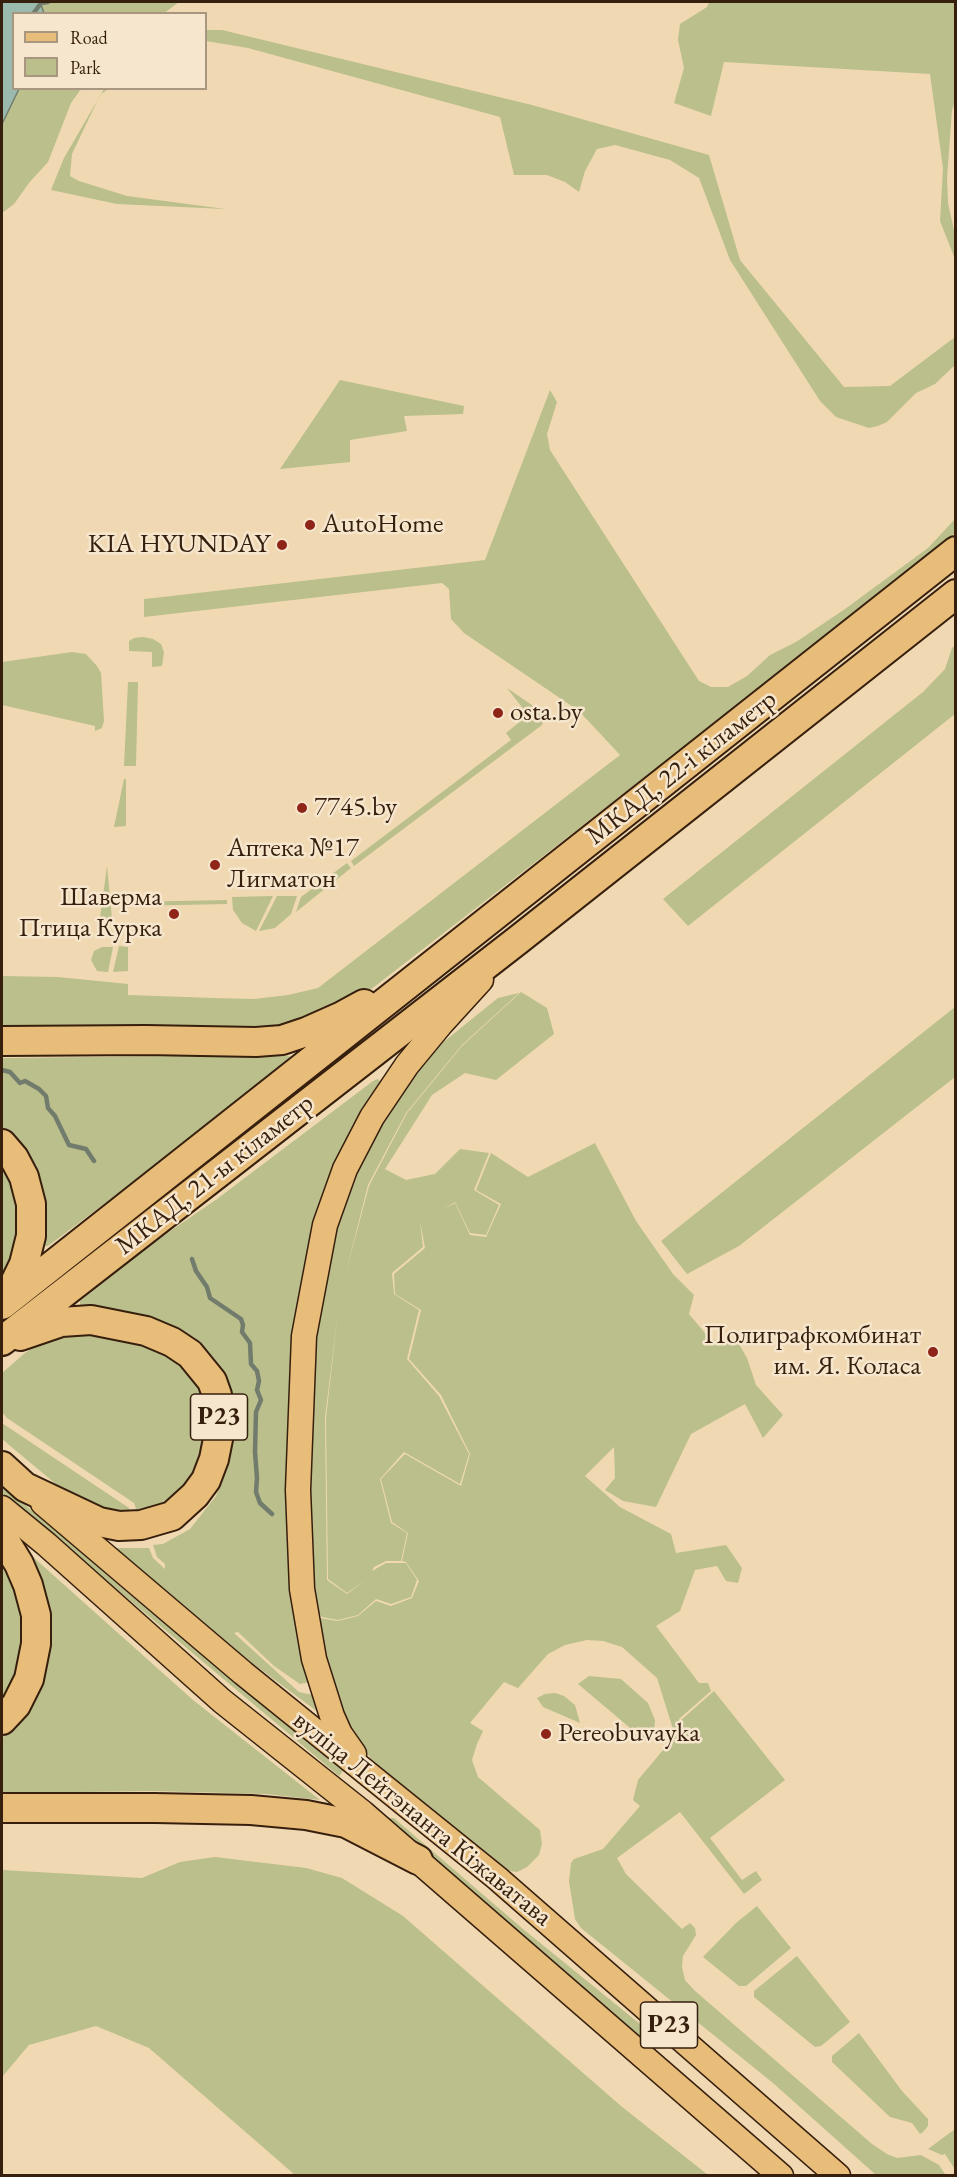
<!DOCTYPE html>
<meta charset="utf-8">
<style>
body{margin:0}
#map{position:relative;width:957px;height:2177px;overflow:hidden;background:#f0d9b2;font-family:"EB Garamond",serif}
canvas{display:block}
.frame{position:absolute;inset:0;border:3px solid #371f0e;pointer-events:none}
.legend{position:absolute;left:12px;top:12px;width:195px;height:78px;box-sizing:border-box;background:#f5e6cd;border:2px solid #a99681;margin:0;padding:8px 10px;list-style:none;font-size:18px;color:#371f0e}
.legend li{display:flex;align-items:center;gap:12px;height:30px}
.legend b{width:30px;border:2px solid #a99681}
</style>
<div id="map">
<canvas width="957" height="2177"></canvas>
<div class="frame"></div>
<ul class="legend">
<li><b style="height:8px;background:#e8bc79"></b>Road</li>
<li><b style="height:16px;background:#babf8c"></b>Park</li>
</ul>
</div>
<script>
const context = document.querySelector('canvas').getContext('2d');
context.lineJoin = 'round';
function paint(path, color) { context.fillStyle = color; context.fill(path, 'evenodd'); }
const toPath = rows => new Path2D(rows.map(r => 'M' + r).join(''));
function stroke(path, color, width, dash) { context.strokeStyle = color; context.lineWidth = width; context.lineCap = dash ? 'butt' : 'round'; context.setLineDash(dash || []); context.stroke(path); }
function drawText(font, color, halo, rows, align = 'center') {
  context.font = font + ' "EB Garamond",serif'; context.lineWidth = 5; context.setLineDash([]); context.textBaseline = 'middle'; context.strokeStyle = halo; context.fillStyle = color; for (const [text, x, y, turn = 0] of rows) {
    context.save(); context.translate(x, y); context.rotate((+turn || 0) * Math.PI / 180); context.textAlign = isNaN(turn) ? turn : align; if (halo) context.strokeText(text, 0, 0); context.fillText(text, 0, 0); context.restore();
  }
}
paint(toPath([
 [40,2,179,2,163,14,44,13],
 [709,2,955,2,956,99,952,110,947,178,948,203,955,235,955,259,940,221,943,168,930,74,724,62,711,116,674,103,684,68,678,40,680,24,707,7],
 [206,30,222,30,532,105,709,155,740,260,844,387,890,386,955,337,955,365,935,384,916,393,887,422,878,426,869,428,836,417,820,401,730,260,699,178,670,160,615,145,597,149,585,171,579,192,565,182,547,175,514,175,500,117,248,48,206,41],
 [19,89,81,89,71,103,48,162,29,183,14,204,2,213,2,124],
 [104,89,108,89,100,95,72,154,70,176,79,181,127,196,225,209,117,204,51,190,64,158],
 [340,380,464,406,463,414,404,416,407,431,350,440,350,462,280,469],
 [550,390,557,402,547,434,550,450,699,681,711,687,728,687,747,676,770,655,796,642,845,609,928,548,955,519,955,533,719,720,361,997,304,1029,2,1029,2,976,58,977,128,984,128,995,214,998,254,999,288,995,318,988,620,755,579,711,464,633,451,619,449,589,442,583,144,617,144,599,154,598,485,560],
 [143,637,153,639,161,644,164,652,162,666,152,667,152,652,129,651,129,641,134,638],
 [955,645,955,714,688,926,663,899,923,692,945,669,952,648],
 [72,652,86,654,97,666,101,673,104,721,102,728,95,731,95,726,2,705,2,662],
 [128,682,138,682,136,766,124,766],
 [507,688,545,714,542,725,354,866,351,861,511,740,506,733,528,715],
 [124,779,126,779,126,826,114,827],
 [347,863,351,868,296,912,301,897],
 [107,866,112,919,110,923,104,926,100,918],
 [273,896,256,931,242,923,233,910,232,897],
 [277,896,297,896,291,914,275,928,259,931],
 [227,900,227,904,131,906,131,902],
 [119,946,128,947,128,971,113,972],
 [102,947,113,947,108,972,97,971,91,960,94,951],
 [521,992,547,1008,554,1034,496,1080,465,1073,432,1095,385,1169,406,1180,435,1174,460,1149,489,1153,474,1190,499,1205,486,1235,470,1233,455,1202,444,1209,455,1203,470,1235,486,1237,501,1204,476,1190,491,1153,528,1177,595,1143,636,1221,673,1274,694,1295,689,1314,710,1339,739,1344,747,1358,756,1385,783,1415,763,1438,745,1404,691,1434,656,1507,623,1501,605,1490,615,1478,614,1447,585,1476,620,1507,671,1534,676,1553,726,1545,742,1568,738,1583,726,1581,717,1566,695,1570,680,1611,656,1626,699,1683,708,1683,711,1691,679,1719,671,1706,680,1721,714,1691,785,1780,710,1838,742,1880,756,1871,762,1880,744,1894,680,1812,617,1858,626,1874,682,1929,690,1923,695,1928,696,1935,683,1956,682,1967,685,1980,694,1990,872,2144,887,2154,897,2158,921,2155,939,2165,945,2174,943,2176,876,2175,773,2083,581,1928,575,1919,569,1881,571,1863,574,1859,603,1849,640,1806,633,1800,638,1780,668,1744,673,1729,657,1678,622,1647,603,1641,587,1640,565,1645,548,1654,518,1688,504,1682,470,1723,483,1731,477,1744,472,1760,478,1777,540,1830,542,1844,539,1855,527,1867,517,1872,503,1870,371,1759,345,1720,328,1668,319,1618,338,1621,358,1616,376,1601,391,1606,412,1598,419,1581,406,1562,402,1561,408,1533,392,1522,381,1479,405,1454,461,1486,470,1454,441,1395,409,1359,421,1310,395,1294,394,1274,425,1248,420,1221,423,1247,392,1273,394,1294,419,1310,407,1359,439,1396,469,1454,460,1484,404,1452,380,1479,391,1523,407,1533,401,1561,386,1561,374,1567,372,1571,386,1563,406,1563,417,1580,411,1597,391,1604,376,1599,358,1615,338,1620,322,1617,316,1610,313,1585,310,1443,318,1323,329,1262,344,1203,366,1153,387,1114,431,1052,498,998,519,993,462,1045,406,1113,368,1185,345,1276,369,1186,407,1113,462,1046],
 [338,1312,326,1418,328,1579,347,1593,366,1580,347,1594,327,1580,325,1418],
 [955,1007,955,1077,739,1246,687,1274,661,1241],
 [279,1055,295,1057,220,1117,48,1246,42,1246,2,1132,2,1058],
 [378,1079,380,1081,345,1144,306,1265,310,1682,300,1684,274,1666,238,1632,234,1633,299,1692,313,1695,318,1712,221,1640,114,1548,149,1548,153,1558,165,1569,165,1564,157,1557,153,1545,163,1544,190,1529,216,1496,224,1477,231,1449,231,1424,220,1380,83,1308,80,1305,80,1301,150,1245,217,1199,373,1081],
 [2,1165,10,1180,17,1202,17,1233,12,1256,2,1273],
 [66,1333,131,1337,185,1362,204,1395,208,1430,198,1474,164,1508,138,1515,134,1503,7,1418,2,1412,2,1373,25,1353,44,1341],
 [2,1423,129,1508,131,1515,116,1515,69,1495,2,1439],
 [2,1485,127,1592,343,1771,339,1776,2,1493],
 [33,1557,193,1700,320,1800,266,1794,152,1791,2,1793,2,1738,20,1721,38,1693,47,1664,49,1608],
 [2,1561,14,1586,23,1613,25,1654,2,1708],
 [589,1676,621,1679,648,1703,655,1720,654,1732,648,1743,578,1684],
 [555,1693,564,1696,575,1705,580,1723,543,1707,537,1698,545,1694],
 [389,1818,394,1818,523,1929,640,2024,656,2040,639,2036,517,1935,389,1822],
 [215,1857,306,1868,342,1878,403,1916,621,2106,708,2175,295,2175,149,2048,96,2026,29,2045,2,2077,2,1870,142,1878,180,1862],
 [757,1906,791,1948,746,1986,739,1986,703,1957,736,1923],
 [797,1956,850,2022,821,2046,815,2047,754,1997,754,1991],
 [859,2033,902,2091,928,2119,928,2126,923,2132,920,2134,912,2123,890,2117,832,2062,832,2056],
 [955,2129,956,2167,954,2168,945,2154,942,2155,928,2149]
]), '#babf8c');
const water = toPath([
 [2,2,40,2,44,13,14,14,14,88,19,89,2,124,2,2]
]);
paint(water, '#9abaad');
stroke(water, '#727c6d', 1.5);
stroke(toPath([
 [33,14,41,3,48,2],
 [2,1070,10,1072,20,1083,25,1081,39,1089,46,1096,48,1108,55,1116,69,1145,86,1149,94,1161],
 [192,1259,196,1271,207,1287,210,1298,241,1319,243,1325,242,1332,250,1343,251,1364,257,1371,259,1381,257,1390,261,1400,256,1412,255,1452,257,1478,256,1492,260,1503,272,1514]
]), '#727c6d', 4.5);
const major = toPath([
 [43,1503,243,1673,497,1878,838,2176],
 [2,1508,46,1544,222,1701,363,1813,781,2176],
 [354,1754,340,1734,332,1716,314,1659,302,1589,298,1490,304,1336,325,1225,345,1169,372,1117,407,1065,440,1025,481,980]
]);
const highway = toPath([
 [2,1041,146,1040,256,1042,282,1040,306,1032,342,1016,364,1004],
 [2,1144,14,1158,24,1177,31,1204,31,1236,24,1264,8,1297],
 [2,1305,956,551],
 [2,1341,518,940,956,594],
 [2,1466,25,1487,99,1522,119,1526,141,1525,172,1516,195,1495,206,1480,214,1459,219,1434,217,1395,212,1381,190,1354,172,1342,146,1331,91,1320,61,1322,20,1336],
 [2,1536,19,1564,28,1585,36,1615,36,1644,29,1679,16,1705,2,1720],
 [2,1808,155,1808,251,1810,306,1815,346,1823,418,1860]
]);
stroke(major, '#371f0e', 27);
stroke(highway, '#371f0e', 32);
stroke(major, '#e8bc79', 24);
stroke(highway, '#e8bc79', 28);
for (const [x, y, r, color] of [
 [310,525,6,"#8f2418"],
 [282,545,6,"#8f2418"],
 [498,713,6,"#8f2418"],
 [302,808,6,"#8f2418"],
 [215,865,6,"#8f2418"],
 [174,914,6,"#8f2418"],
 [933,1352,6,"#8f2418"],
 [546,1734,6,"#8f2418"]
]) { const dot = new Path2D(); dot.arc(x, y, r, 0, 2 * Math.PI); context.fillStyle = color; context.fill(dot); stroke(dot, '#f5e6cd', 2); }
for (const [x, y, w] of [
 [219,1417,57],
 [669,2025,57]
]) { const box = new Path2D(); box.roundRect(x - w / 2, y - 23, w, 46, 4.5); context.fillStyle = '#f5e6cd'; context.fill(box); stroke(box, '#371f0e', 1.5); }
drawText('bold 26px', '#371f0e', null, [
 ["Р23",219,1417],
 ["Р23",669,2025]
]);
drawText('27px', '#371f0e', '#f5e6cd', [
 ["AutoHome",322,525],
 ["KIA HYUNDAY",270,545,"right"],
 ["osta.by",510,713],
 ["7745.by",314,808],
 ["Аптека №17",227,849],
 ["Лигматон",227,880],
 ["Шаверма",162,898,"right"],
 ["Птица Курка",162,929,"right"],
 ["Полиграфкомбинат",921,1336,"right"],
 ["им. Я. Коласа",921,1367,"right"],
 ["Pereobuvayka",558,1734]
], 'left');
drawText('27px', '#371f0e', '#f5e6cd', [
 ["МКАД, 22-і кіламетр",682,768,-38],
 ["МКАД, 21-ы кіламетр",215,1175,-38],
 ["вуліца Лейтэнанта Кіжаватава",422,1819,39]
]);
</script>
